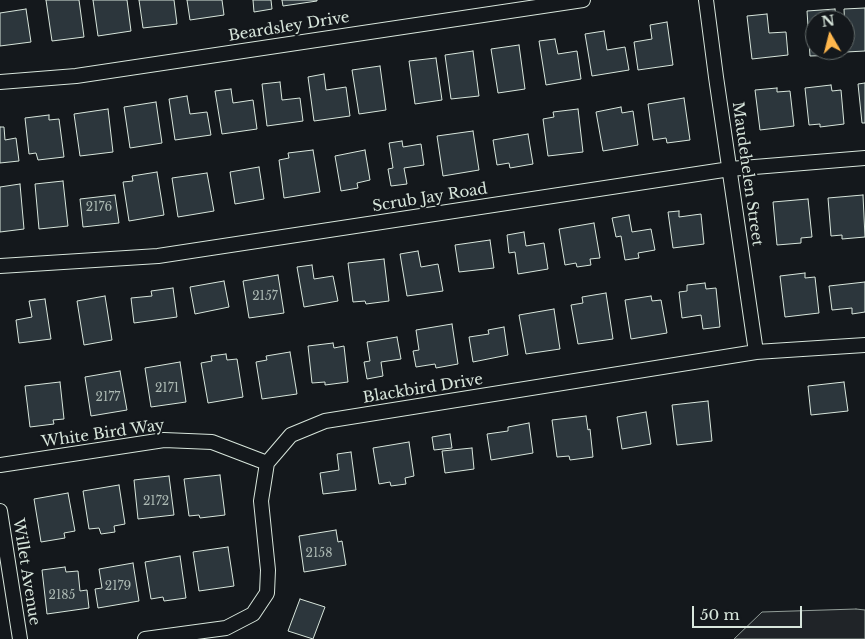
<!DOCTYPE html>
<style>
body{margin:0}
#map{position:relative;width:865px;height:639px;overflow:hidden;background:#14181c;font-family:"Libre Baskerville",serif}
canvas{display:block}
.north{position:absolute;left:805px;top:10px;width:50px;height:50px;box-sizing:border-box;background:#14181c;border:1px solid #626a69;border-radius:50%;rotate:352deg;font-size:14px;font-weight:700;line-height:20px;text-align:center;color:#d8e6dc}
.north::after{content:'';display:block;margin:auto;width:18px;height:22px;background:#ffb74d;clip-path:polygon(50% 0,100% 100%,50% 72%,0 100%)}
.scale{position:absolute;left:692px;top:606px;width:110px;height:22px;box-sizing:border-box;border:2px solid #d8e6dc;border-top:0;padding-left:6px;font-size:15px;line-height:18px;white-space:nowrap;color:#d8e6dc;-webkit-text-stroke:4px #14181c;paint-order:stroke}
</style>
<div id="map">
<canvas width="865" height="639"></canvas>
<div class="north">N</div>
<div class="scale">50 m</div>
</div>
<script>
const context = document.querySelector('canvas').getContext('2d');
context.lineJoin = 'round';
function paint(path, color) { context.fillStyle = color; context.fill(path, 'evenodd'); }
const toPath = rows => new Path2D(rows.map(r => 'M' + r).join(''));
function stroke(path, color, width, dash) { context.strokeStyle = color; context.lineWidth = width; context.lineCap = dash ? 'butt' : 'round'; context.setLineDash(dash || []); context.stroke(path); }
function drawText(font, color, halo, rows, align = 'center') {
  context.font = font + ' "Libre Baskerville",serif'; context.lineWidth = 4; context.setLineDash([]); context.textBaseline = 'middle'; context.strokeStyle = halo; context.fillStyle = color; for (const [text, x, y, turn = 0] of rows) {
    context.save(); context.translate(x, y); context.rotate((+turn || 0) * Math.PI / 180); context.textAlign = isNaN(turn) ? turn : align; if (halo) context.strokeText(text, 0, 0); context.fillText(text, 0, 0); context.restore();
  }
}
const green = toPath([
 [856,609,865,610,865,639,734,639,762,612,856,609]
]);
paint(green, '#202428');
stroke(green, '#939e99', 1);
const building = toPath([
 [46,0,79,0,84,37,52,41,46,0],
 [93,0,127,0,131,31,98,36,93,0],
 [139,0,174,0,177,24,143,28,139,0],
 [187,0,222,0,224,15,190,20,187,0],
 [253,0,271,0,272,9,254,12,253,0],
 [282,0,317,0,317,1,283,6,282,0],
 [865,8,865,51,846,52,844,9,865,8],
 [26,9,31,42,0,46,0,13,26,9],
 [835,9,836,20,815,20,815,50,838,50,838,55,810,56,807,11,835,9],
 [767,14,769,33,786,32,788,55,752,59,747,16,767,14],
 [667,22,673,65,638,70,634,42,652,39,650,25,667,22],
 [604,31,607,50,625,47,629,70,592,76,585,34,604,31],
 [555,39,558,54,577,51,581,79,546,85,539,41,555,39],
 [519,45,525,89,498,93,491,49,519,45],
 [473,51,479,96,451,99,445,55,473,51],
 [436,58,442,100,415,104,409,61,436,58],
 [380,66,386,110,359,114,352,70,380,66],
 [324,74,326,90,346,87,350,116,314,121,308,77,324,74],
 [280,82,282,100,300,98,303,121,267,126,262,84,280,82],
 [865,83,865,123,862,123,858,84,865,83],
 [831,85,832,91,841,90,844,124,820,127,820,124,809,125,805,88,831,85],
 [777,88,777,92,790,91,794,126,760,130,755,90,777,88],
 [231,89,233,103,253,100,257,129,222,134,215,91,231,89],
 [187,96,190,114,207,112,211,135,175,140,169,99,187,96],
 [684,98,690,140,667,143,666,138,653,140,648,104,684,98],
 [156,102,162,143,130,148,124,107,156,102],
 [621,107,622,113,633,111,638,145,603,151,596,112,621,107],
 [108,109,113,152,80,156,74,114,108,109],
 [578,109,583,152,548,156,543,119,554,117,553,112,578,109],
 [49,115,49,120,59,119,64,157,38,160,36,153,29,154,25,118,49,115],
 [0,127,4,127,5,140,16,138,19,161,0,163,0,127],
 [473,131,479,170,443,176,437,136,473,131],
 [528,134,533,164,510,168,509,163,497,165,493,140,528,134],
 [402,141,403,147,421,144,424,165,404,168,407,184,391,186,388,169,393,168,389,143,402,141],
 [313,150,320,192,284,198,279,160,289,158,288,153,313,150],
 [365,150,370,180,357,183,358,188,341,191,335,156,365,150],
 [259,167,264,199,235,204,230,172,259,167],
 [157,172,164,215,129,221,123,182,133,181,132,176,157,172],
 [207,173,214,211,178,217,172,178,207,173],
 [63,181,68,226,39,229,35,184,63,181],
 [20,184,24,229,0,232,0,187,20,184],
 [115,195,119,223,83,227,80,199,115,195],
 [863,195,865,237,842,239,842,235,831,236,828,198,863,195],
 [808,199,812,237,801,238,801,243,777,245,773,202,808,199],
 [679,211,679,217,701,214,704,244,673,248,668,212,679,211],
 [629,215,632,232,651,229,655,250,638,253,639,258,625,260,621,236,616,237,612,218,629,215],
 [594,223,600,258,590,259,591,265,577,267,576,263,565,265,559,229,594,223],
 [524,232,526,246,544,243,548,269,518,274,515,252,509,253,507,235,524,232],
 [490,240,494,268,459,272,455,245,490,240],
 [418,251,421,267,438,264,443,291,407,296,400,254,418,251],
 [384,259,389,301,366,304,365,301,353,302,348,263,384,259],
 [312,265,314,279,333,276,338,301,304,307,297,267,312,265],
 [805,273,805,278,815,277,819,313,785,317,780,276,805,273],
 [278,275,284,313,249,318,243,281,278,275],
 [224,281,229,307,195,314,190,287,224,281],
 [865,282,865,312,852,314,852,308,832,310,829,286,865,282],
 [705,283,706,289,716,288,720,327,703,329,701,315,682,318,679,292,687,291,687,285,705,283],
 [173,288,177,317,134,323,131,298,152,296,151,291,173,288],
 [606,293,613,339,578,344,571,305,583,303,582,297,606,293],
 [105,296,112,340,84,345,77,301,105,296],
 [651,296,652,301,661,300,667,333,631,339,625,300,651,296],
 [45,299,51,339,19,343,16,320,32,317,29,301,45,299],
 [554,309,560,349,526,354,519,315,554,309],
 [452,324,458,364,436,368,435,364,416,367,413,351,419,350,416,330,452,324],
 [504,327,508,355,473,362,469,337,489,334,488,330,504,327],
 [397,337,401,359,381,362,383,376,367,379,364,362,370,361,367,342,397,337],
 [333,343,334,348,344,346,348,382,325,385,325,382,312,383,308,346,333,343],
 [290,352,297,394,262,399,256,362,267,360,266,356,290,352],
 [226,354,227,360,237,359,243,397,208,403,201,363,212,361,211,356,226,354],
 [180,362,186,402,151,407,145,368,180,362],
 [120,371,127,410,91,416,85,377,120,371],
 [60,382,64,419,53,420,54,424,30,427,25,386,60,382],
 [844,382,848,411,811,415,808,386,844,382],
 [708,401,712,441,677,445,672,405,708,401],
 [646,412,651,444,622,449,617,417,646,412],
 [586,416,588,430,590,429,593,457,570,460,569,456,557,457,552,420,586,416],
 [529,423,533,453,491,460,487,434,508,431,508,427,529,423],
 [450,434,452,448,434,450,432,437,450,434],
 [409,442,414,476,405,478,406,484,391,486,390,482,379,484,373,448,409,442],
 [472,448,474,469,445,473,442,451,472,448],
 [351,452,356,490,323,494,320,473,339,470,337,454,351,452],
 [220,475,225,515,200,518,199,515,189,516,184,479,220,475],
 [169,476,174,515,138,519,134,480,169,476],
 [119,485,125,524,114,526,115,532,101,534,99,528,89,529,83,491,119,485],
 [68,493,75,531,64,533,65,538,41,542,34,499,68,493],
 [336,530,338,542,342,541,346,565,304,572,299,536,336,530],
 [228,547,234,586,199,591,193,552,228,547],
 [180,556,186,598,164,601,163,597,151,599,145,562,180,556],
 [133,563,139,601,98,608,95,589,102,588,99,569,133,563],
 [65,567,66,572,78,571,80,591,87,590,89,608,47,614,42,570,65,567],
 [300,599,325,607,313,639,288,631,300,599]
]);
paint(building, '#2c363c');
stroke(building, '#d8e6dc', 1);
const minor = toPath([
 [706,0,716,77,756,352],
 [0,82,76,76,583,0],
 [0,266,158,256,730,169,865,158],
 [0,465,164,440,212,442,267,463],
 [0,511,20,639],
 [145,639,226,628,253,614,267,593,268,570,261,501,267,463,291,435,325,421,756,352,865,345]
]);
stroke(minor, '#d8e6dc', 16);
stroke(minor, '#14181c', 14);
drawText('12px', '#adbab4', null, [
 ["2176",99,208],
 ["2157",265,297],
 ["2171",167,389],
 ["2177",108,398],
 ["2172",156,502],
 ["2158",319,554],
 ["2179",118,587],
 ["2185",62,596]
]);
drawText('15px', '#d8e6dc', '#14181c', [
 ["Beardsley Drive",289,27,-9],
 ["Maudehelen Street",747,174,82],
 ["Scrub Jay Road",430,198,-9],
 ["Blackbird Drive",423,389,-9],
 ["White Bird Way",103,434,-8],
 ["Willet Avenue",26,572,81]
]);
</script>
